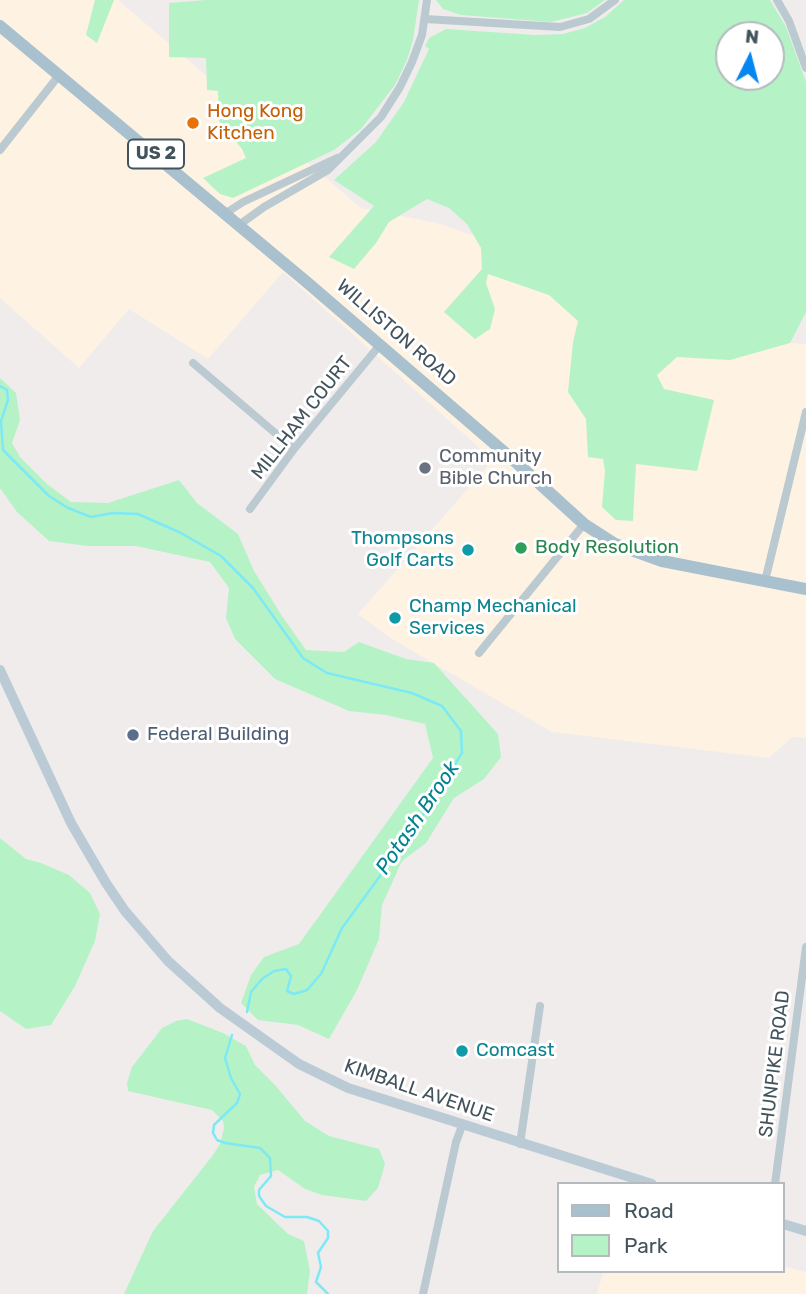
<!DOCTYPE html>
<style>
body{margin:0}
#map{position:relative;width:806px;height:1294px;overflow:hidden;background:#f0ecec;font-family:Rubik,sans-serif}
canvas{display:block}
.legend{position:absolute;left:557px;top:1182px;width:228px;height:91px;box-sizing:border-box;background:#fff;border:2px solid #b4babe;margin:0;padding:9px 12px;list-style:none;font-size:21px;color:#43535c}
.legend li{display:flex;align-items:center;gap:14px;height:35px}
.legend b{width:35px;border:2px solid #b4babe}
.north{position:absolute;left:715px;top:21px;width:70px;height:70px;box-sizing:border-box;background:#fff;border:2px solid #b4babe;border-radius:50%;rotate:6deg;font-size:19px;font-weight:700;line-height:28px;text-align:center;color:#43535c}
.north::after{content:'';display:block;margin:auto;width:24px;height:32px;background:#0686f0;clip-path:polygon(50% 0,100% 100%,50% 72%,0 100%)}
</style>
<div id="map">
<canvas width="806" height="1294"></canvas>
<ul class="legend">
<li><b style="height:9px;background:#a9c0cf"></b>Road</li>
<li><b style="height:19px;background:#b5f3c6"></b>Park</li>
</ul>
<div class="north">N</div>
</div>
<script>
const context = document.querySelector('canvas').getContext('2d');
context.lineJoin = 'round';
function paint(path, color) { context.fillStyle = color; context.fill(path, 'evenodd'); }
const toPath = rows => new Path2D(rows.map(r => 'M' + r).join(''));
function stroke(path, color, width, dash) { context.strokeStyle = color; context.lineWidth = width; context.lineCap = dash ? 'butt' : 'round'; context.setLineDash(dash || []); context.stroke(path); }
function drawText(font, color, halo, rows, align = 'center') {
  context.font = font + ' Rubik,sans-serif'; context.lineWidth = 6; context.setLineDash([]); context.textBaseline = 'middle'; context.strokeStyle = halo; context.fillStyle = color; for (const [text, x, y, turn = 0] of rows) {
    context.save(); context.translate(x, y); context.rotate((+turn || 0) * Math.PI / 180); context.textAlign = isNaN(turn) ? turn : align; if (halo) context.strokeText(text, 0, 0); context.fillText(text, 0, 0); context.restore();
  }
}
paint(toPath([
 [0,0,118,0,361,208,437,223,790,343,806,344,806,738,792,737,769,758,552,732,392,639,358,614,493,460,283,272,208,359,129,309,79,368,0,298],
 [783,1266,806,1272,806,1294,597,1294,603,1273,600,1271,783,1271]
]), '#fef2e2');
paint(toPath([
 [95,0,114,0,97,43,86,35],
 [206,0,419,0,413,40,407,60,395,85,361,129,334,150,233,198,220,194,203,178,246,158,242,149,219,121,218,91,207,90,206,58,169,57,169,3],
 [436,0,605,0,587,13,551,22,461,15,443,9],
 [624,0,770,0,786,27,806,82,806,312,790,343,730,360,677,357,657,375,664,389,714,400,697,471,636,464,633,521,616,520,602,507,605,471,603,459,588,457,586,419,568,392,573,342,578,321,549,295,488,274,486,283,495,309,490,329,475,339,444,312,482,269,481,248,467,224,449,208,427,199,389,222,376,243,354,269,329,257,374,206,334,180,376,142,404,102,429,49,425,46,429,38,446,29,535,35,563,34,585,28,605,17],
 [771,35,771,77,729,77,729,35],
 [0,378,16,393,20,420,12,443,20,457,47,484,71,502,108,503,179,480,197,503,238,534,254,571,282,616,306,650,344,652,359,642,406,659,434,663,498,734,501,757,484,779,454,798,426,843,402,861,382,905,379,939,357,990,329,1039,298,1025,258,1020,241,1003,251,975,264,957,299,944,433,758,425,724,386,715,349,711,275,679,235,639,226,618,229,588,210,562,136,546,88,546,49,541,17,512,0,488],
 [0,838,26,859,41,863,69,875,90,893,100,914,95,941,75,986,51,1025,26,1029,0,1011],
 [187,1019,223,1033,246,1046,255,1065,275,1085,305,1121,329,1136,379,1149,385,1164,378,1188,366,1201,322,1195,305,1189,278,1170,260,1175,254,1187,257,1204,288,1234,304,1241,310,1271,307,1294,124,1294,153,1231,213,1155,220,1144,224,1128,223,1121,212,1110,128,1091,127,1083,132,1067,162,1028,176,1021]
]), '#b5f3c6');
stroke(toPath([
 [0,386,7,390,8,400,1,421,3,450,49,496,68,508,91,517,113,513,138,514,181,533,221,556,253,588,303,658,327,673,412,693,442,706,461,731,462,753,450,772,415,828,342,928,321,974,307,990,294,994,287,991,291,976,286,969,274,971,262,979,251,992,247,1012],
 [232,1035,225,1058,231,1078,240,1094,237,1103,214,1125,213,1133,217,1140,225,1143,260,1148,270,1158,271,1176,259,1190,259,1196,266,1206,285,1217,307,1217,319,1221,328,1231,328,1238,318,1253,321,1267,316,1282,328,1294]
]), '#7de9f5', 2.5);
stroke(toPath([
 [777,0,789,21,806,68],
 [425,19,560,27,589,19,615,0],
 [0,150,60,74],
 [226,213,243,202,337,158],
 [239,225,264,207,328,170,381,117,400,87,412,62,422,35,427,0],
 [193,363,294,449],
 [250,509,294,449,379,346],
 [765,581,806,412],
 [479,653,584,524],
 [520,1144,540,1006],
 [775,1184,806,947],
 [423,1294,456,1142,462,1126]
]), '#bbc9d1', 8);
stroke(toPath([
 [0,670,71,823,106,883,125,911,168,961,220,1008,299,1064,348,1088,652,1184],
 [783,1224,806,1231]
]), '#bacbd6', 10);
stroke(toPath([
 [0,26,309,284,518,464,584,524,615,544,662,561,806,589]
]), '#a9c0cf', 12);
for (const [x, y, r, color] of [
 [193,123,7,"#e8710a"],
 [425,468,7,"#6b7280"],
 [521,548,7,"#2e9e5b"],
 [468,550,7,"#0f9aa8"],
 [395,618,7,"#0f9aa8"],
 [133,735,7,"#5c6f8a"],
 [462,1051,7,"#0f9aa8"]
]) { const dot = new Path2D(); dot.arc(x, y, r, 0, 2 * Math.PI); context.fillStyle = color; context.fill(dot); stroke(dot, '#fff', 2.5); }
for (const [x, y, w] of [
 [156,154,56]
]) { const box = new Path2D(); box.roundRect(x - w / 2, y - 14.5, w, 29, 5); context.fillStyle = '#fff'; context.fill(box); stroke(box, '#43535c', 2); }
drawText('bold 18px', '#43535c', null, [
 ["US 2",156,154]
]);
drawText('19px', '#c56008', '#fff', [
 ["Hong Kong",207,112],
 ["Kitchen",207,134]
], 'left');
drawText('19px', '#43535c', '#fff', [
 ["WILLISTON ROAD",396,333,41],
 ["MILLHAM COURT",302,418,-52],
 ["SHUNPIKE ROAD",775,1064,-83],
 ["KIMBALL AVENUE",419,1091,19]
]);
drawText('19px', '#5b616d', '#fff', [
 ["Community",439,457],
 ["Bible Church",439,479]
], 'left');
drawText('19px', '#0d838f', '#fff', [
 ["Thompsons",454,539,"right"],
 ["Golf Carts",454,561,"right"],
 ["Champ Mechanical",409,607],
 ["Services",409,629],
 ["Comcast",476,1051]
], 'left');
drawText('19px', '#27864d', '#fff', [
 ["Body Resolution",535,548]
], 'left');
drawText('19px', '#4e5e75', '#fff', [
 ["Federal Building",147,735]
], 'left');
drawText('italic 21px', '#038392', '#fff', [
 ["Potash Brook",418,818,-56]
]);
</script>
